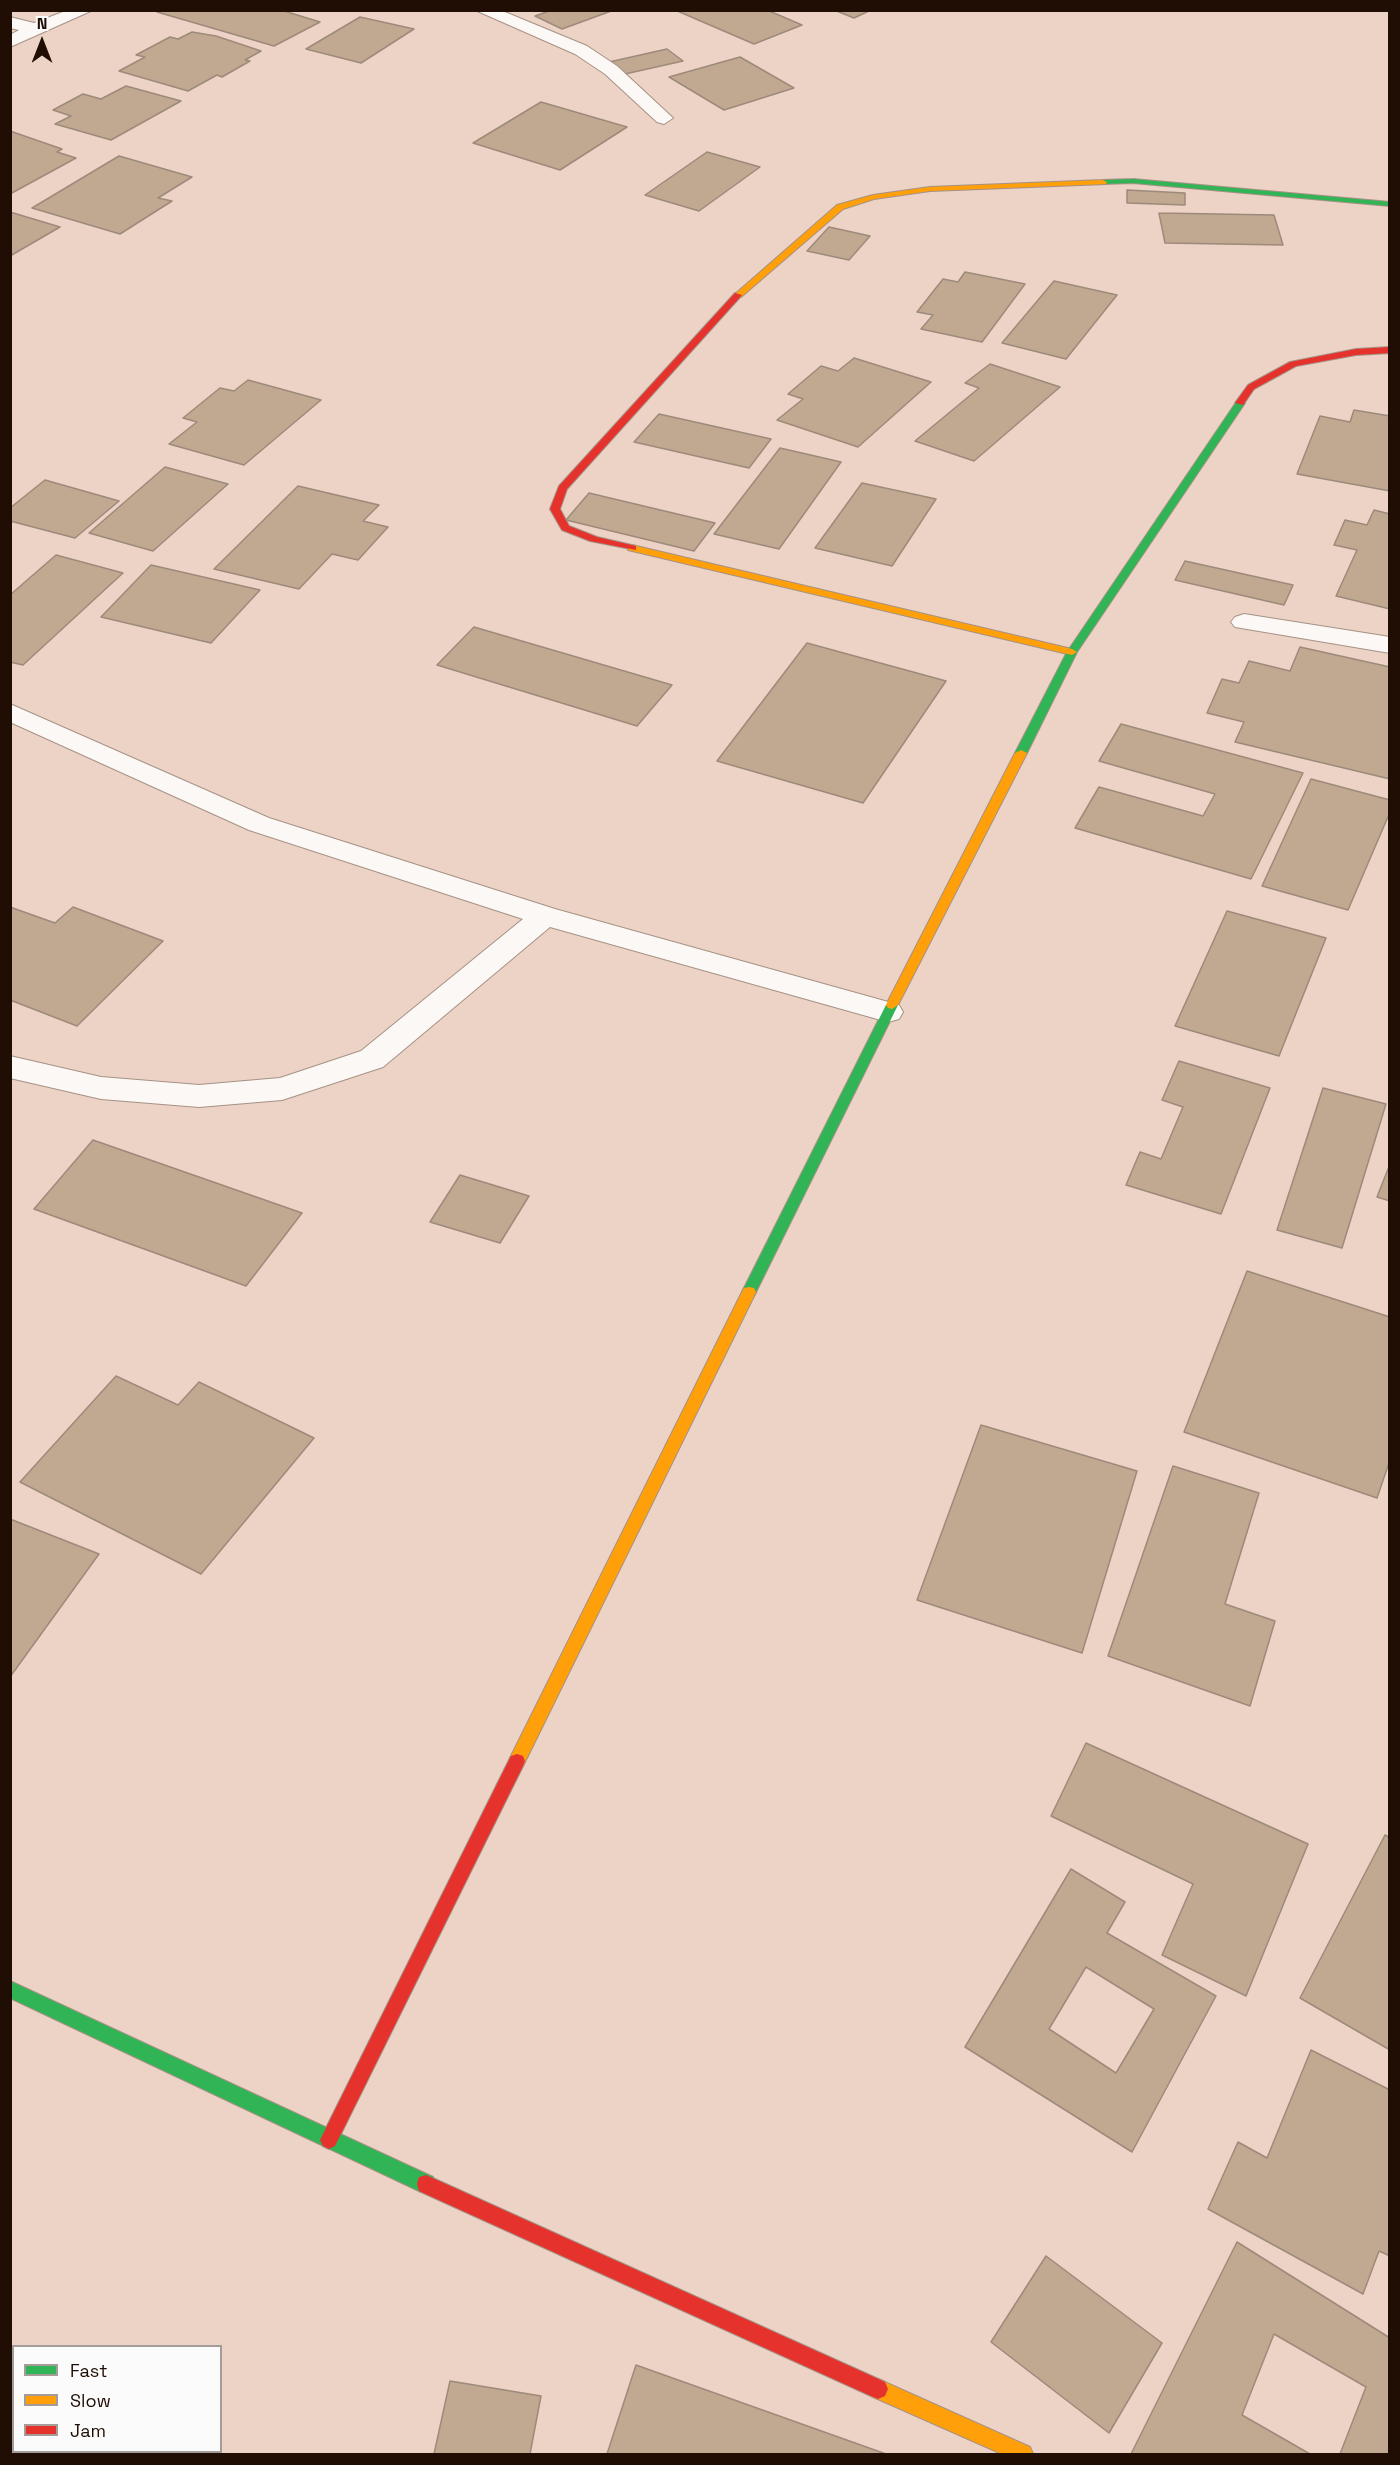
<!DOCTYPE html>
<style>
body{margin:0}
#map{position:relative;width:1400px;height:2465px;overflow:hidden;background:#ecd3c5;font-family:"Space Grotesk",sans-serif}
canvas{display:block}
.frame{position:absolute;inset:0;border:12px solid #200d03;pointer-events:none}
.legend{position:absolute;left:12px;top:2345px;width:210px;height:108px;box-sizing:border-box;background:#fbfbfb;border:2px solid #a39c98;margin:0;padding:8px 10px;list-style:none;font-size:18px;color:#200d03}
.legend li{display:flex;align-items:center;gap:12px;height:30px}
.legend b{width:30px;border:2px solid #a39c98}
.north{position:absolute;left:12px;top:12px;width:60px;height:60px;-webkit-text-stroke:4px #fbfbfb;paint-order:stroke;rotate:0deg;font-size:16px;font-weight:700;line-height:24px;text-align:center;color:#200d03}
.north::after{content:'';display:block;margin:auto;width:21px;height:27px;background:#200d03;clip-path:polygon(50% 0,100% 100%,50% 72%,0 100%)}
</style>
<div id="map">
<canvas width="1400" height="2465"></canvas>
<div class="frame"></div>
<ul class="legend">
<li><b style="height:8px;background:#30b455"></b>Fast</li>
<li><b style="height:8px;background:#ff9f0a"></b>Slow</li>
<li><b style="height:8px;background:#e5322d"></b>Jam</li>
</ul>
<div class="north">N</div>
</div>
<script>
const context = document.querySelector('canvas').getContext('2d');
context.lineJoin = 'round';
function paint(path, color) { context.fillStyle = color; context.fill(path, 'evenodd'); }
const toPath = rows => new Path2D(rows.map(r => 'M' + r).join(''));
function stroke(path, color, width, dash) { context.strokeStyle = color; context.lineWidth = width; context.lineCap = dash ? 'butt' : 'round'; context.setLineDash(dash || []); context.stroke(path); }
const building = toPath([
 [159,10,281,10,320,22,274,46,157,12,159,10],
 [552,10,614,10,562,29,535,16,552,10],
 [675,10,767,10,802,25,754,44,675,10],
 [834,10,871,10,854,18,834,10],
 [360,17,414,29,361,63,306,49,360,17],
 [192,32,216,36,261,51,245,60,250,61,222,77,217,75,188,91,119,71,145,57,136,55,170,37,178,39,192,32],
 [667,49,683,61,625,74,609,62,667,49],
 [740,57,794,88,724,110,669,77,740,57],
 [126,86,181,101,111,140,55,124,71,116,53,110,83,94,101,99,126,86],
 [541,102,627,127,560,170,473,143,541,102],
 [10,131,62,149,57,152,76,158,10,194,10,131],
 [707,152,760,167,699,211,645,195,707,152],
 [119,156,192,177,158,198,172,201,120,234,32,208,119,156],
 [1127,190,1185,193,1185,205,1127,203,1127,190],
 [10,212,60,227,10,256,10,212],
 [1159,213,1274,215,1283,245,1165,243,1159,213],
 [829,227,870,236,849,260,807,251,829,227],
 [965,272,1025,284,982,342,921,329,933,315,917,312,943,279,958,282,965,272],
 [1054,281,1117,295,1066,359,1002,343,1054,281],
 [854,358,931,382,858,447,777,420,803,399,788,394,821,366,838,371,854,358],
 [990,364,1060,387,974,461,915,441,979,388,965,383,990,364],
 [248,380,321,400,244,465,169,444,197,422,183,418,220,388,234,391,248,380],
 [1354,410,1390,416,1390,491,1297,474,1320,416,1350,422,1354,410],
 [659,414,771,439,749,468,634,442,659,414],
 [780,448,841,462,779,549,714,534,780,448],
 [165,467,228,484,153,551,89,533,165,467],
 [45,480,119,501,75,538,10,521,10,508,45,480],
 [862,483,936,499,892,566,815,548,862,483],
 [298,486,379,505,363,521,388,527,358,560,332,554,299,589,214,569,298,486],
 [589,493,715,523,694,551,566,520,589,493],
 [1374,510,1390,514,1390,609,1336,596,1357,550,1334,545,1345,520,1367,525,1374,510],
 [56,555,123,573,23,665,10,662,10,595,56,555],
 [1185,561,1293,585,1284,605,1175,580,1185,561],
 [151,565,260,590,211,643,101,617,151,565],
 [474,627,672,685,637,726,437,665,474,627],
 [807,643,946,681,863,803,717,761,807,643],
 [1300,647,1390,667,1390,779,1235,742,1244,722,1207,713,1222,679,1239,683,1249,661,1290,671,1300,647],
 [1121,724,1303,773,1251,879,1075,828,1099,787,1203,816,1215,794,1099,761,1121,724],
 [1311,779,1390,800,1390,812,1348,910,1262,886,1311,779],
 [10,907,55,923,73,907,163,941,77,1026,10,1000,10,907],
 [1227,911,1326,938,1279,1056,1175,1026,1227,911],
 [1179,1061,1270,1088,1221,1214,1126,1185,1140,1152,1161,1159,1183,1107,1162,1100,1179,1061],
 [1323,1088,1386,1104,1342,1248,1277,1230,1323,1088],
 [93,1140,302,1213,246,1286,34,1209,93,1140],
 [1390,1164,1390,1201,1377,1197,1390,1164],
 [460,1175,529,1196,500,1243,430,1222,460,1175],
 [1247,1271,1390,1317,1390,1460,1377,1498,1184,1432,1247,1271],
 [116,1376,178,1405,199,1382,314,1438,201,1574,20,1482,116,1376],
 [981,1425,1137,1471,1082,1653,917,1600,981,1425],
 [1173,1466,1259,1493,1225,1604,1275,1621,1250,1706,1108,1656,1173,1466],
 [10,1519,99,1554,10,1677,10,1519],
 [1086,1743,1308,1844,1246,1996,1162,1955,1193,1884,1051,1816,1086,1743],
 [1385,1835,1390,1838,1390,2050,1300,1998,1385,1835],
 [1071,1869,1125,1902,1107,1933,1216,1996,1132,2152,965,2047,1071,1869],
 [1086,1967,1154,2009,1116,2073,1049,2029,1086,1967],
 [1311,2050,1390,2090,1390,2256,1379,2251,1363,2294,1208,2209,1238,2142,1267,2158,1311,2050],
 [1237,2242,1390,2338,1390,2454,1340,2454,1366,2387,1274,2334,1242,2415,1310,2454,1131,2454,1237,2242],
 [1046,2256,1162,2343,1109,2433,991,2342,1046,2256],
 [636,2365,886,2454,607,2454,636,2365],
 [450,2381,541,2396,530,2454,434,2454,450,2381]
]);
paint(building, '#c0a990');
stroke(building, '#9c8a7b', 1.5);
const street = toPath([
 [68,10,93,10,10,47,10,35,19,30,10,28,10,17,34,23,68,10],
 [475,10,500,10,587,46,617,66,673,118,664,124,657,122,605,74,575,54,475,10],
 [1244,614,1390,637,1390,653,1235,627,1231,622,1235,617,1244,614],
 [10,704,269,818,555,909,899,1005,903,1012,899,1019,888,1022,550,927,383,1067,282,1100,199,1107,101,1099,10,1078,10,1056,101,1077,199,1085,280,1078,361,1051,523,919,249,830,10,722,10,704]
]);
const fast = toPath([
 [1133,179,1390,202,1390,206,1133,183,1103,184,1099,182,1103,180,1133,179],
 [1237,401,1245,403,1077,652,1027,753,1025,755,1017,755,1015,753,1067,652,1237,401],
 [892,1001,898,1005,756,1292,754,1296,749,1297,744,1296,742,1292,886,1005,892,1001],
 [10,1981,433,2177,435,2184,433,2191,426,2193,419,2191,10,1998,10,1981]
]);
const slow = toPath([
 [1103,180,1107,182,1106,184,930,191,874,199,843,209,741,297,734,295,837,205,873,195,930,187,1103,180],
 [632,545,1072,649,1077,652,1072,655,628,550,628,546,632,545],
 [1021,750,1027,753,898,1005,892,1009,888,1008,886,1005,1015,753,1021,750],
 [749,1287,754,1288,756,1292,523,1766,517,1768,511,1766,509,1761,511,1756,742,1292,744,1288,749,1287],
 [878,2379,1030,2447,1033,2454,1002,2454,871,2396,868,2389,871,2382,878,2379]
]);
const jam = toPath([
 [735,293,742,295,567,489,560,509,569,526,597,537,636,546,636,550,590,541,562,530,550,509,559,486,735,293],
 [1390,347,1390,353,1356,355,1296,366,1254,389,1243,405,1235,403,1248,385,1290,362,1356,349,1390,347],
 [517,1754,523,1756,525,1761,523,1766,335,2146,329,2149,323,2146,320,2140,323,2134,511,1756,517,1754],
 [426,2175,885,2382,888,2389,885,2396,878,2399,871,2396,419,2191,417,2184,419,2177,426,2175]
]);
stroke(street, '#a69285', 2);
stroke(fast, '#a69285', 2);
stroke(slow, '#a69285', 2);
stroke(jam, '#a69285', 2);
paint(street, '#fcf8f6');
paint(fast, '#30b455');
paint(slow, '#ff9f0a');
paint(jam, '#e5322d');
</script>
